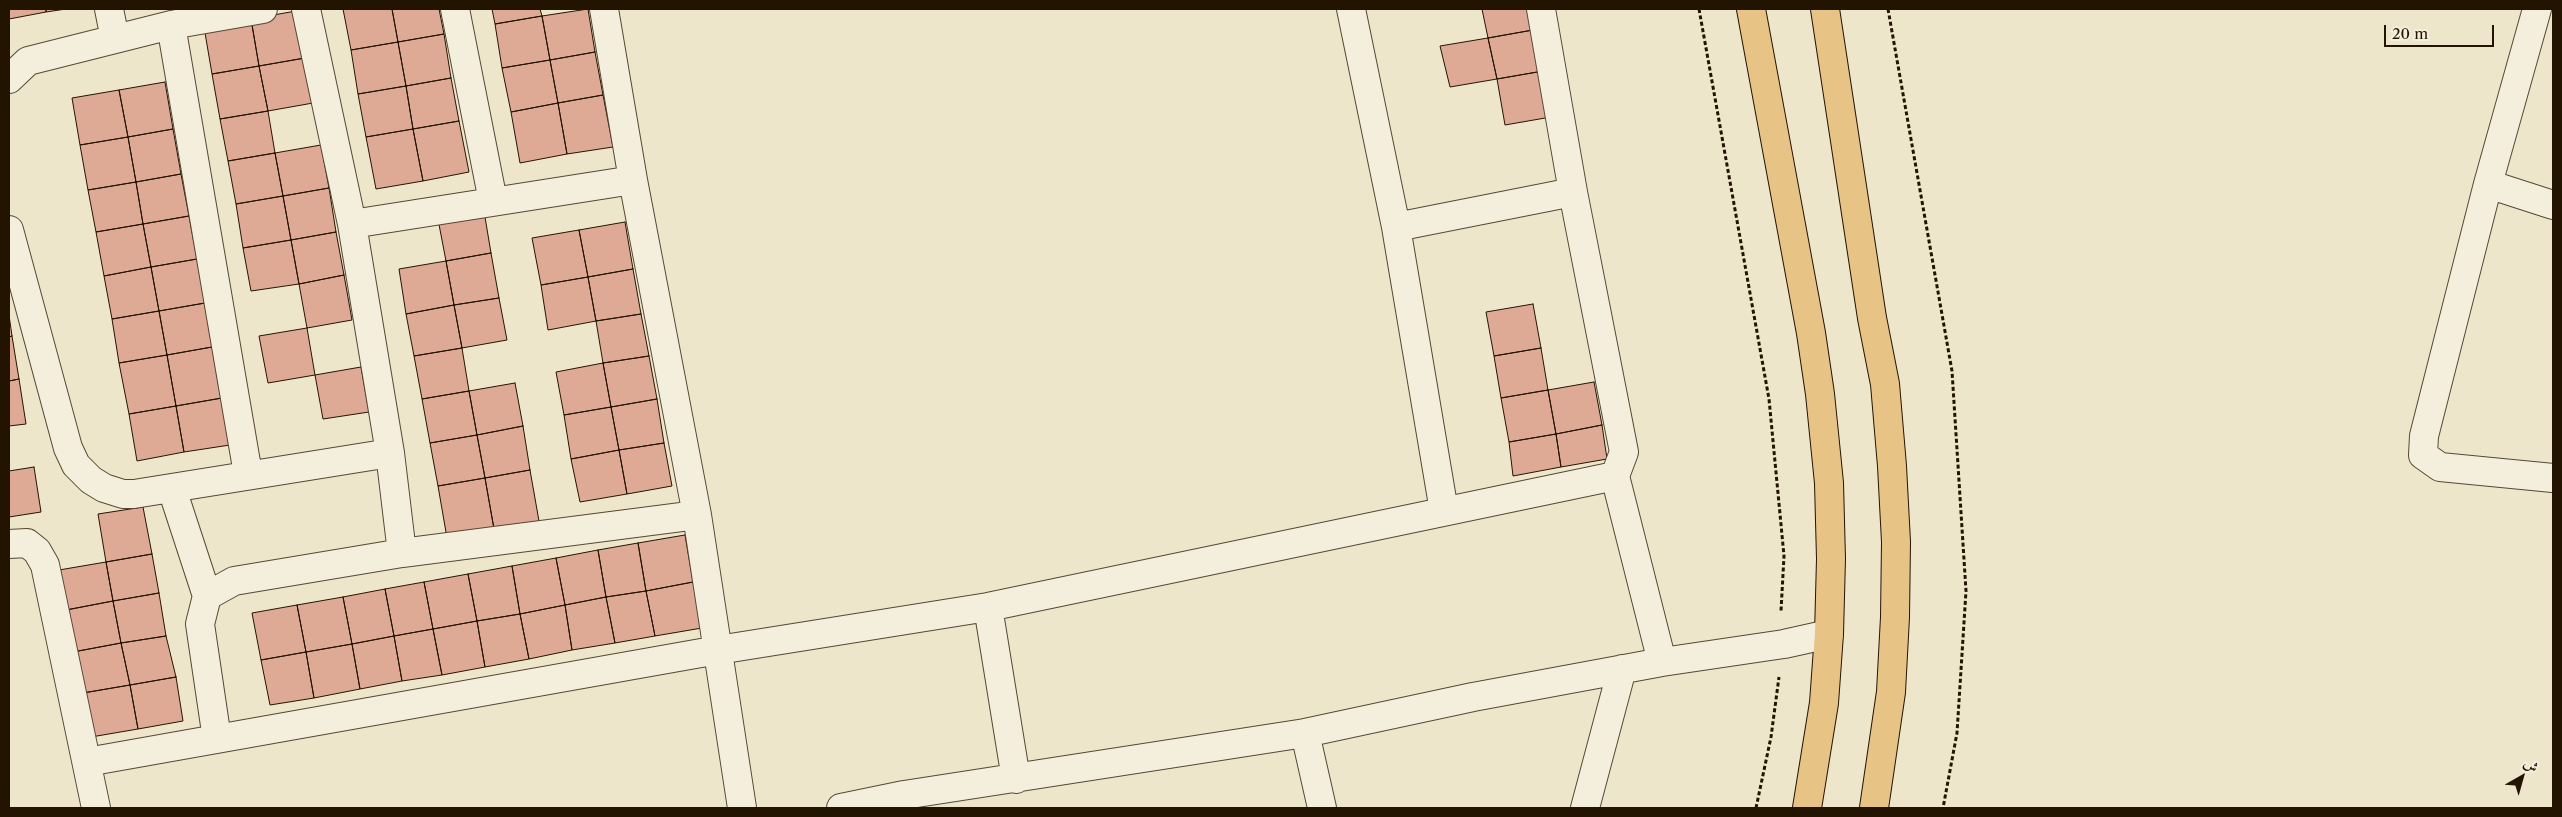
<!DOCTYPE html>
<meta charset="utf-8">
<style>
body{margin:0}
#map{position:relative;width:2562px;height:817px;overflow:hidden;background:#eee6cb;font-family:"Libre Caslon Text",Amiri,serif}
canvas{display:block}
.frame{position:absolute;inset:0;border:10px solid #231402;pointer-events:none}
.north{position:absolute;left:2497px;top:752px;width:50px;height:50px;-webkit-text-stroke:4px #f4efdd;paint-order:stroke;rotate:38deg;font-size:14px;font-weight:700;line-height:20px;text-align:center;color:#231402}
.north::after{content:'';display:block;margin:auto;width:18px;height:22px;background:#231402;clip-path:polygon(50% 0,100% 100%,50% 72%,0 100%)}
.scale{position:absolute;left:2384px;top:25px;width:110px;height:22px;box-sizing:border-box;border:2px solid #231402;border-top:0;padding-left:6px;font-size:15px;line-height:18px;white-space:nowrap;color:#231402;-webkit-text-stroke:4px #f4efdd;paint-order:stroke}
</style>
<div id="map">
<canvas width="2562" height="817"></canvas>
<div class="frame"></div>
<div class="north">ش</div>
<div class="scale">20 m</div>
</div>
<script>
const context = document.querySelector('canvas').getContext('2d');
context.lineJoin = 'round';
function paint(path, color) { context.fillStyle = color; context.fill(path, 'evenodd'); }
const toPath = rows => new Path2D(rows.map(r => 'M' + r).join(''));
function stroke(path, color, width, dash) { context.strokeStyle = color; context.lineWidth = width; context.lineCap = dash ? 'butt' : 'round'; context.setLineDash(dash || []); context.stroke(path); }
const building = toPath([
 [9,9,46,9,46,12,9,19,9,9],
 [46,9,66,9,46,12,46,9],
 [343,9,392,9,398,42,351,50,343,9],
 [392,9,439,9,444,34,398,42,392,9],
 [492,9,540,9,542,16,495,24,492,9],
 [588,9,595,52,550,60,542,16,588,9],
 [1482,9,1529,9,1533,30,1488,38,1482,9],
 [296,11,305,58,259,66,251,19,296,11],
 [542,16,550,60,502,68,495,24,542,16],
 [251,19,259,66,212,74,204,27,251,19],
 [1533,30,1543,71,1497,79,1488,38,1533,30],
 [444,34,451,78,406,86,398,42,444,34],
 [1488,38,1497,79,1450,87,1440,46,1488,38],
 [398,42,406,86,358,94,351,50,398,42],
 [595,52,603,95,558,103,550,60,595,52],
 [305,58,313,103,268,111,259,66,305,58],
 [550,60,558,103,511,112,502,68,550,60],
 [259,66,268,111,220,119,212,74,259,66],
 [1543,71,1551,117,1505,125,1497,79,1543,71],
 [451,78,459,121,413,129,406,86,451,78],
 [165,82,173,129,128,137,119,90,165,82],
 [406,86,413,129,366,137,358,94,406,86],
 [119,90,128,137,80,145,72,98,119,90],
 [603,95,613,147,567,154,558,103,603,95],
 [558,103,567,154,520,163,511,112,558,103],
 [268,111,275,153,228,161,220,119,268,111],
 [459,121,469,172,423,181,413,129,459,121],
 [173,129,181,174,136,182,128,137,173,129],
 [413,129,423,181,376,189,366,137,413,129],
 [128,137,136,182,88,190,80,145,128,137],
 [321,145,329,188,283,196,275,153,321,145],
 [275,153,283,196,236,204,228,161,275,153],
 [181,174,189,216,143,224,136,182,181,174],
 [136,182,143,224,96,232,88,190,136,182],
 [329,188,336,232,291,240,283,196,329,188],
 [283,196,291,240,243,248,236,204,283,196],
 [483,205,491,253,446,261,437,214,483,205],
 [189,216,197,259,151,267,143,224,189,216],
 [625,222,633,269,588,277,579,230,625,222],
 [143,224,151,267,104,276,96,232,143,224],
 [579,230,588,277,541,285,532,238,579,230],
 [336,232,344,275,299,284,291,240,336,232],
 [291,240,299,284,251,291,243,248,291,240],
 [491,253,499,298,454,305,446,261,491,253],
 [197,259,205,303,159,311,151,267,197,259],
 [446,261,454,305,406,314,399,269,446,261],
 [151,267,159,311,112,319,104,276,151,267],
 [633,269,641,314,596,321,588,277,633,269],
 [344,275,352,320,307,328,299,284,344,275],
 [588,277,596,321,548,330,541,285,588,277],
 [499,298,507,340,462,348,454,305,499,298],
 [205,303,212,347,167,355,159,311,205,303],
 [1533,304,1541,348,1494,356,1486,312,1533,304],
 [454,305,462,348,414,356,406,314,454,305],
 [159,311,167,355,119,363,112,319,159,311],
 [641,314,649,356,603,363,596,321,641,314],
 [9,315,12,336,9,337,9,315],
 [307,328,315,375,268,383,259,336,307,328],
 [12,336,19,379,9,381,9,337,12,336],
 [212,347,222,398,176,406,167,355,212,347],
 [462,348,469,391,422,399,414,356,462,348],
 [1541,348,1548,390,1501,398,1494,356,1541,348],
 [167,355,176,406,129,414,119,363,167,355],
 [649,356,657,399,611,407,603,363,649,356],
 [603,363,611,407,564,415,556,372,603,363],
 [361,367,369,412,323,419,315,375,361,367],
 [19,379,26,424,9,426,9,381,19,379],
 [1594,382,1602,425,1556,434,1548,390,1594,382],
 [515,383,523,426,477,435,469,391,515,383],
 [1548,390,1556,434,1509,442,1501,398,1548,390],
 [469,391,477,435,430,443,422,399,469,391],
 [222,398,230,445,184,452,176,406,222,398],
 [657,399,664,443,619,450,611,407,657,399],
 [176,406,184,452,137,461,129,414,176,406],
 [611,407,619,450,571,459,564,415,611,407],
 [1602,425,1607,459,1561,467,1556,434,1602,425],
 [523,426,530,470,485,478,477,435,523,426],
 [1556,434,1561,467,1513,476,1509,442,1556,434],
 [477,435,485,478,438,486,430,443,477,435],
 [664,443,672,486,627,494,619,450,664,443],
 [619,450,627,494,580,502,571,459,619,450],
 [34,467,41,512,9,517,9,471,34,467],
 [530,470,539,521,494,529,485,478,530,470],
 [485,478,494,529,447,538,438,486,485,478],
 [143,507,152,554,106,562,98,514,143,507],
 [685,535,693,582,646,591,638,543,685,535],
 [638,543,646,591,606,597,598,550,638,543],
 [598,550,606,597,565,605,556,558,598,550],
 [152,554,159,593,113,601,106,562,152,554],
 [556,558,565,605,520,614,512,566,556,558],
 [106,562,113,601,66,610,59,570,106,562],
 [512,566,520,614,477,621,468,574,512,566],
 [468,574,477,621,433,629,424,582,468,574],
 [424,582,433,629,394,636,385,589,424,582],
 [693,582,702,628,655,636,646,591,693,582],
 [385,589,394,636,352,644,343,597,385,589],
 [646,591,655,636,615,643,606,597,646,591],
 [159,593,166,636,121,643,113,601,159,593],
 [343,597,352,644,306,652,297,605,343,597],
 [606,597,615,643,572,650,565,605,606,597],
 [113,601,121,643,73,652,66,610,113,601],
 [297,605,306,652,261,660,252,613,297,605],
 [565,605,572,650,529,659,520,614,565,605],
 [520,614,529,659,485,667,477,621,520,614],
 [477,621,485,667,442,675,433,629,477,621],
 [433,629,442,675,402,681,394,636,433,629],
 [166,636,176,677,130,685,121,643,166,636],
 [394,636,402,681,360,689,352,644,394,636],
 [121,643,130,685,83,693,73,652,121,643],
 [352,644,360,689,314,698,306,652,352,644],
 [306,652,314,698,270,705,261,660,306,652],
 [176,677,183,721,138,729,130,685,176,677],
 [130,685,138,729,91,737,83,693,130,685]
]);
paint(building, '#dea995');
stroke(building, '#231402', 1);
const minor = toPath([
 [109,9,115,39],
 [306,9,352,224,390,453,402,553],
 [455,9,493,201],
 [604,9,633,180,697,515,742,808],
 [1351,9,1396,227,1444,511],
 [1541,9,1573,192,1624,452,1615,476,1662,662],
 [2537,9,2488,184,2424,436,2423,455,2440,467,2553,478],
 [171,25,248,474],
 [9,79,28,61,171,25,263,9],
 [2488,184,2553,205],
 [352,224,633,180],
 [1396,227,1573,192],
 [9,230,68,448,76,465,91,480,104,488,123,494,134,494,390,453],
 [172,489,207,596],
 [9,544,27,543,37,551,45,565,96,808],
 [988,607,1016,779],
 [1305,733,1322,808],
 [217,739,200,624,207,596,234,581,402,553,697,515],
 [87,762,718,650,988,607,1615,476],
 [841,808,904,795,1305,733,1473,697,1662,662,1784,644,1829,634],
 [1585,808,1622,669]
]);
const major = toPath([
 [1751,9,1811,333,1820,394,1829,483,1831,559,1829,634,1824,703,1807,808],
 [1825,9,1872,318,1885,384,1892,466,1896,542,1895,617,1891,692,1874,808]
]);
stroke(minor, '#564834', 30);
stroke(major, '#231402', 30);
stroke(toPath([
 [1699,9,1769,399,1784,556,1781,611],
 [1888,9,1952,371,1966,591,1957,733,1943,808],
 [1756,808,1771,737,1779,677]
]), '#231402', 3, [4, 2.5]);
stroke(minor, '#f4efdd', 28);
stroke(major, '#e7c386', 28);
</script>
